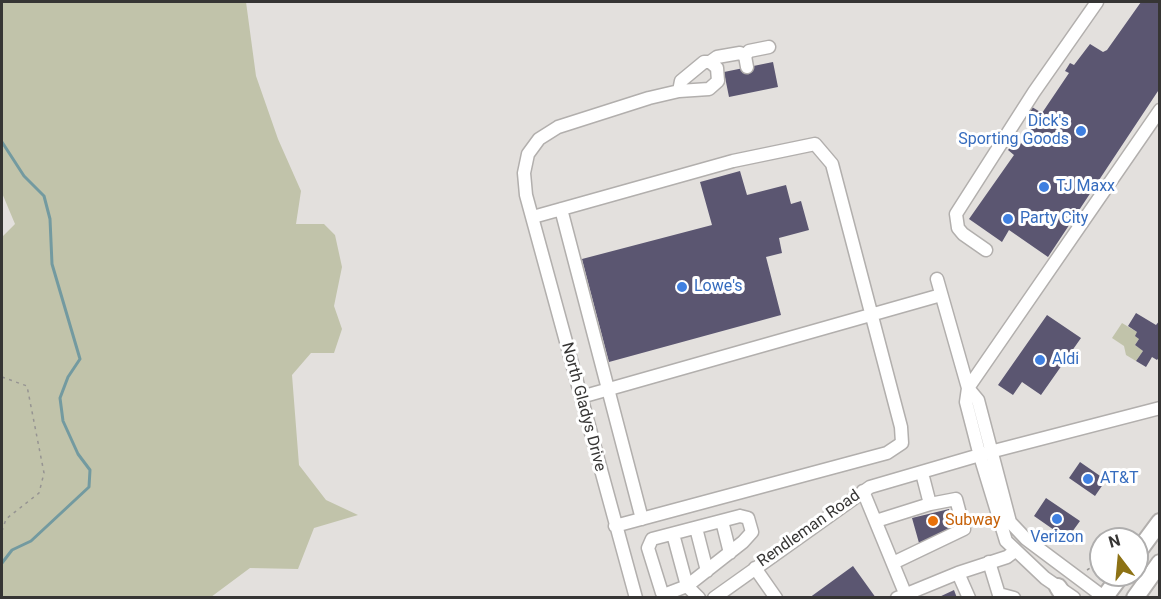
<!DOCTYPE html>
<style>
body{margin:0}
#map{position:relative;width:1161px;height:599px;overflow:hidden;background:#e3e0dd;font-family:Roboto,sans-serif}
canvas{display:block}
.frame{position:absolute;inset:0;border:3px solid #363534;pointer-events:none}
.north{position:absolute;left:1089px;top:527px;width:60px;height:60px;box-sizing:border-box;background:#fff;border:2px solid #afaeae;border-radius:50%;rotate:344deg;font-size:16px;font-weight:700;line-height:24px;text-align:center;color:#363534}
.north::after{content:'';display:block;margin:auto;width:21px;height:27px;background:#8d7215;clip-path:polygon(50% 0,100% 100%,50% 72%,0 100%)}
</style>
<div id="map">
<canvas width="1161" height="599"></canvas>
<div class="frame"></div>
<div class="north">N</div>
</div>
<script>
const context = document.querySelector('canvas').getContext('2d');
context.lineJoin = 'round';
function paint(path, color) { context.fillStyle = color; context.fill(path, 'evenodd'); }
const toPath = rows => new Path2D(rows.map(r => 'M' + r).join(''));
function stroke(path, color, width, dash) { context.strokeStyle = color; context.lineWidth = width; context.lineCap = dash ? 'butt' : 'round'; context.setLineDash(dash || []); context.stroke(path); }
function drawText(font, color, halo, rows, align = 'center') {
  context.font = font + ' Roboto,sans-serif'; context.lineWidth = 6; context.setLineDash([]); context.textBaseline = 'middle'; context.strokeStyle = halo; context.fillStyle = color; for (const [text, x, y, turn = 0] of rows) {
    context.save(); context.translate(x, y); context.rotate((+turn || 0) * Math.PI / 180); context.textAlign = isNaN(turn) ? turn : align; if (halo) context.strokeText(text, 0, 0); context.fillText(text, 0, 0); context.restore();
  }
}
paint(toPath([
 [2,2,246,2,256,76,278,139,301,191,296,224,324,224,335,235,342,267,334,306,342,329,334,353,311,353,292,375,299,465,326,500,358,515,314,528,298,569,250,568,211,597,2,597,2,237,15,224,2,193],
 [1122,323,1137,332,1139,339,1135,345,1143,351,1136,361,1126,355,1124,346,1112,338]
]), '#c1c3aa');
stroke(toPath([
 [2,142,24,176,44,196,50,219,52,264,80,359,68,377,60,398,63,421,78,454,90,470,89,487,31,541,12,550,2,563]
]), '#739aa0', 3);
paint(toPath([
 [1141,2,1160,2,1160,88,1048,257,1009,230,1002,242,969,219,1014,155,1008,150,1016,140,1021,144,1037,120,1028,114,1032,107,1042,113,1069,73,1065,71,1070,63,1074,65,1090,44,1103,52,1107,50],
 [773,62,778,87,729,97,724,72],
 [740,171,747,195,786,185,791,204,801,201,809,230,779,238,782,253,766,257,781,315,609,362,582,259,712,225,700,182],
 [1136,313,1156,325,1160,320,1160,356,1157,360,1152,357,1146,367,1136,361,1143,351,1135,345,1139,339,1135,336,1137,332,1128,326],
 [1047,315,1081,338,1041,395,1022,382,1013,395,998,385],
 [1080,462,1106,480,1095,496,1069,478],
 [1046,498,1080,521,1067,539,1034,516],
 [949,509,956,533,919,543,912,518],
 [853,566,876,598,809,598],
 [954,590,957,598,937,598]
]), '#5b5671');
const minor = toPath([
 [745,56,749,51,769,47],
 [710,62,717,57,740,53,745,56,747,67],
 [561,209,642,519],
 [533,217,733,161,815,144,832,164,901,427,902,443,887,453,615,526],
 [986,250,963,234,958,228,956,214,1034,92,1097,2],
 [937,279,968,388,966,402,980,456,1006,541,1045,578,1074,598],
 [968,388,1160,110],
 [968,388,978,400,1010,522,1026,539,1105,598],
 [581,397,941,295],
 [863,491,907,598],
 [740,516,748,518,752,532,743,542,687,586,666,594,662,593,648,548,652,539,740,516],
 [722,521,730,553],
 [876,521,930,504],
 [696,528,707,571],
 [673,534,687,586,699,598],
 [989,562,1000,598],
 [893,563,964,529,956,499,930,504,922,473],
 [755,568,776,598],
 [999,594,1014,598],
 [636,598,526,195,524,173,528,154,539,139,558,127,649,98,679,91,709,89,718,81,717,68,710,62,704,62,681,81,679,91],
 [714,598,870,487,990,452,1160,408],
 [897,598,958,573],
 [969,598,958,573,1007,557,1015,551]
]);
const highway = toPath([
 [1137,553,1160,522],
 [1058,587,1065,598],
 [1104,598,1121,575],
 [1135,598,1160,563]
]);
stroke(minor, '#b2afad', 15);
stroke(highway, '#b2afad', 20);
stroke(toPath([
 [2,377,27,386,44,473,39,493,6,519,2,531],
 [1087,570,1092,567,1101,573]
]), '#969492', 1.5, [3, 4.5]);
stroke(minor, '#fff', 12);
stroke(highway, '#fff', 16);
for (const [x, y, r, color] of [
 [1081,131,6,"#3f7fe0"],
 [1044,187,6,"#3f7fe0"],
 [1008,219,6,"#3f7fe0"],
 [682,287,6,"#3f7fe0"],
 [1040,360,6,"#3f7fe0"],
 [1088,479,6,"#3f7fe0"],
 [1057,519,6,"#3f7fe0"],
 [933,521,6,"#e8710a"]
]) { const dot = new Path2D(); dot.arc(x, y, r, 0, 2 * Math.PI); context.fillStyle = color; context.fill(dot); stroke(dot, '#fff', 2); }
drawText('16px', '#366cbe', '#fff', [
 ["Dick's",1069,122,"right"],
 ["Sporting Goods",1069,140,"right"],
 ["TJ Maxx",1056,187],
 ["Party City",1020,219],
 ["Lowe's",694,287],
 ["Aldi",1052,360],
 ["AT&T",1100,479],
 ["Verizon",1057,538,"center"]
], 'left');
drawText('16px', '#363534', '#fff', [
 ["North Gladys Drive",583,407,75],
 ["Rendleman Road",809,529,-35]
]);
drawText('16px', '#c56008', '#fff', [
 ["Subway",945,521]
], 'left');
</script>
